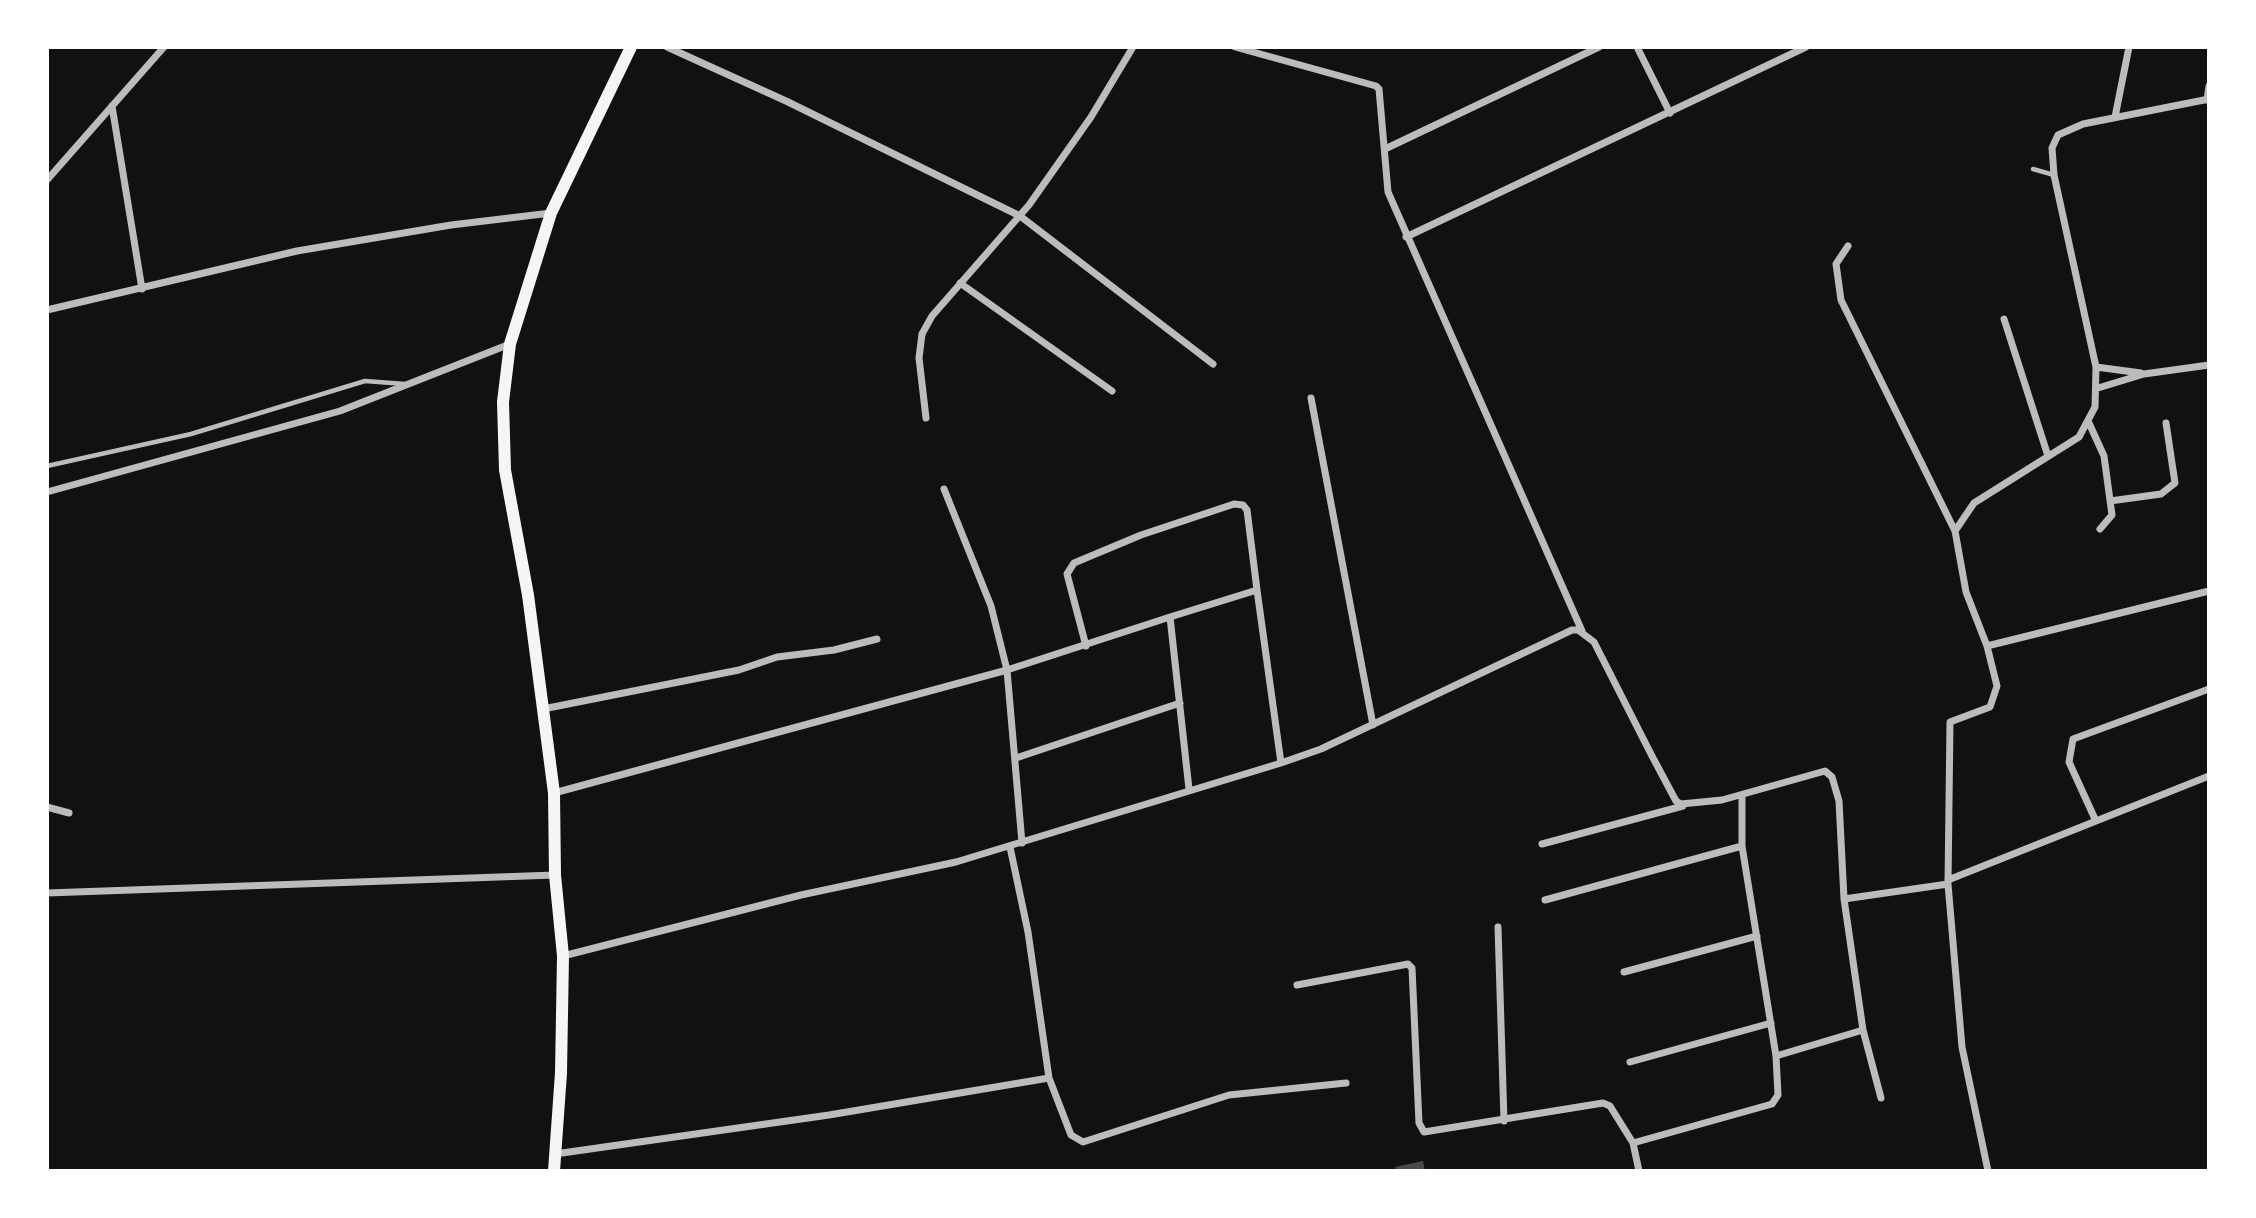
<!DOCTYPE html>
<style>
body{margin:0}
#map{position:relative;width:2256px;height:1218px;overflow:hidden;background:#111;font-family:Ubuntu,sans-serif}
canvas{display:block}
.frame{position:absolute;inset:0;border:49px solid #fff;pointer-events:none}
</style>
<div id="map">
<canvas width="2256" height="1218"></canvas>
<div class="frame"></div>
</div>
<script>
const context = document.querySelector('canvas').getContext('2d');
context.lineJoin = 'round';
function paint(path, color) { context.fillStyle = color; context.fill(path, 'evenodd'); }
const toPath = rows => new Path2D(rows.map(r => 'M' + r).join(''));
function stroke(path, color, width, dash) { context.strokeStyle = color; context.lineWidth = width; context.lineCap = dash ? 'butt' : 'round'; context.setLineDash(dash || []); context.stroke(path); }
paint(toPath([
 [1423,1161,1425,1171,1396,1171,1395,1167]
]), '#4a4a4a');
stroke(toPath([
 [2033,169,2054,175],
 [47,466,191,434,365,381,405,384]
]), '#bcbcbc', 4.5);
stroke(toPath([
 [667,47,786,101,1020,216,1213,364],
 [1235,47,1376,86,1379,89,1388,192,1582,631],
 [1637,47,1670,113],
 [2207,100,2209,86],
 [112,106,142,289],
 [2115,117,2129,47],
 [1385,149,1599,47],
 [47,180,164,47],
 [1406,237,1806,47],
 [1848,246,1836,264,1841,300,1955,531],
 [960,283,1112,391],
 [47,310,297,251,451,225,551,213],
 [2004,319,2048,456],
 [2096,367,2141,373],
 [2098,388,2144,374,2209,365],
 [1311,398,1373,725],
 [926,418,919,358,922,334,932,316,1029,205,1091,117,1133,47],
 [2089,423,2104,456,2112,515,2100,529],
 [944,489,991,606,1007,670,1022,843],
 [47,492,340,411,510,344],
 [2110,501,2161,494,2175,483,2166,423],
 [1257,590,1281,763],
 [1086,646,1067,574,1074,563,1141,535,1234,504,1243,505,1247,510,1257,590,1170,617],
 [1987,646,2209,591],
 [543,709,739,670,777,657,834,650,877,639],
 [1016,758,1180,703],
 [554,793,1007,670,1170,617,1189,789],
 [47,807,69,813],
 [2095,819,2069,762,2073,739,2209,689],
 [1542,844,1683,806],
 [1948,880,2209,776],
 [47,893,555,875],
 [1844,899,1948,884],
 [1545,900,1742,846],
 [1498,927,1504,1121],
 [563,956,801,895,956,862,1281,763,1321,749,1572,630,1578,630,1594,642,1652,756,1676,801,1681,804,1722,800,1825,771,1832,777,1839,801,1844,899,1863,1030,1776,1056],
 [1624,972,1757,936],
 [1297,985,1408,964,1412,968,1419,1123,1424,1132,1603,1103,1610,1106,1633,1143,1639,1171],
 [1863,1030,1881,1098],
 [1630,1062,1771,1023],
 [1049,1078,1071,1135,1083,1142,1229,1095,1346,1083],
 [1633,1143,1772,1104,1778,1095,1776,1056,1742,846,1742,796],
 [555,1154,829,1115,1049,1078,1028,932,1010,847],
 [1988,1171,1962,1047,1948,884,1950,722,1990,707,1997,686,1987,646,1966,592,1955,531,1974,503,2079,437,2095,407,2096,367,2054,175,2052,148,2058,135,2083,124,2209,99]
]), '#bcbcbc', 7);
stroke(toPath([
 [554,1171,561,1073,563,956,555,875,554,793,528,595,505,470,503,402,510,344,551,213,631,47]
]), '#f5f5f5', 12);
</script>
